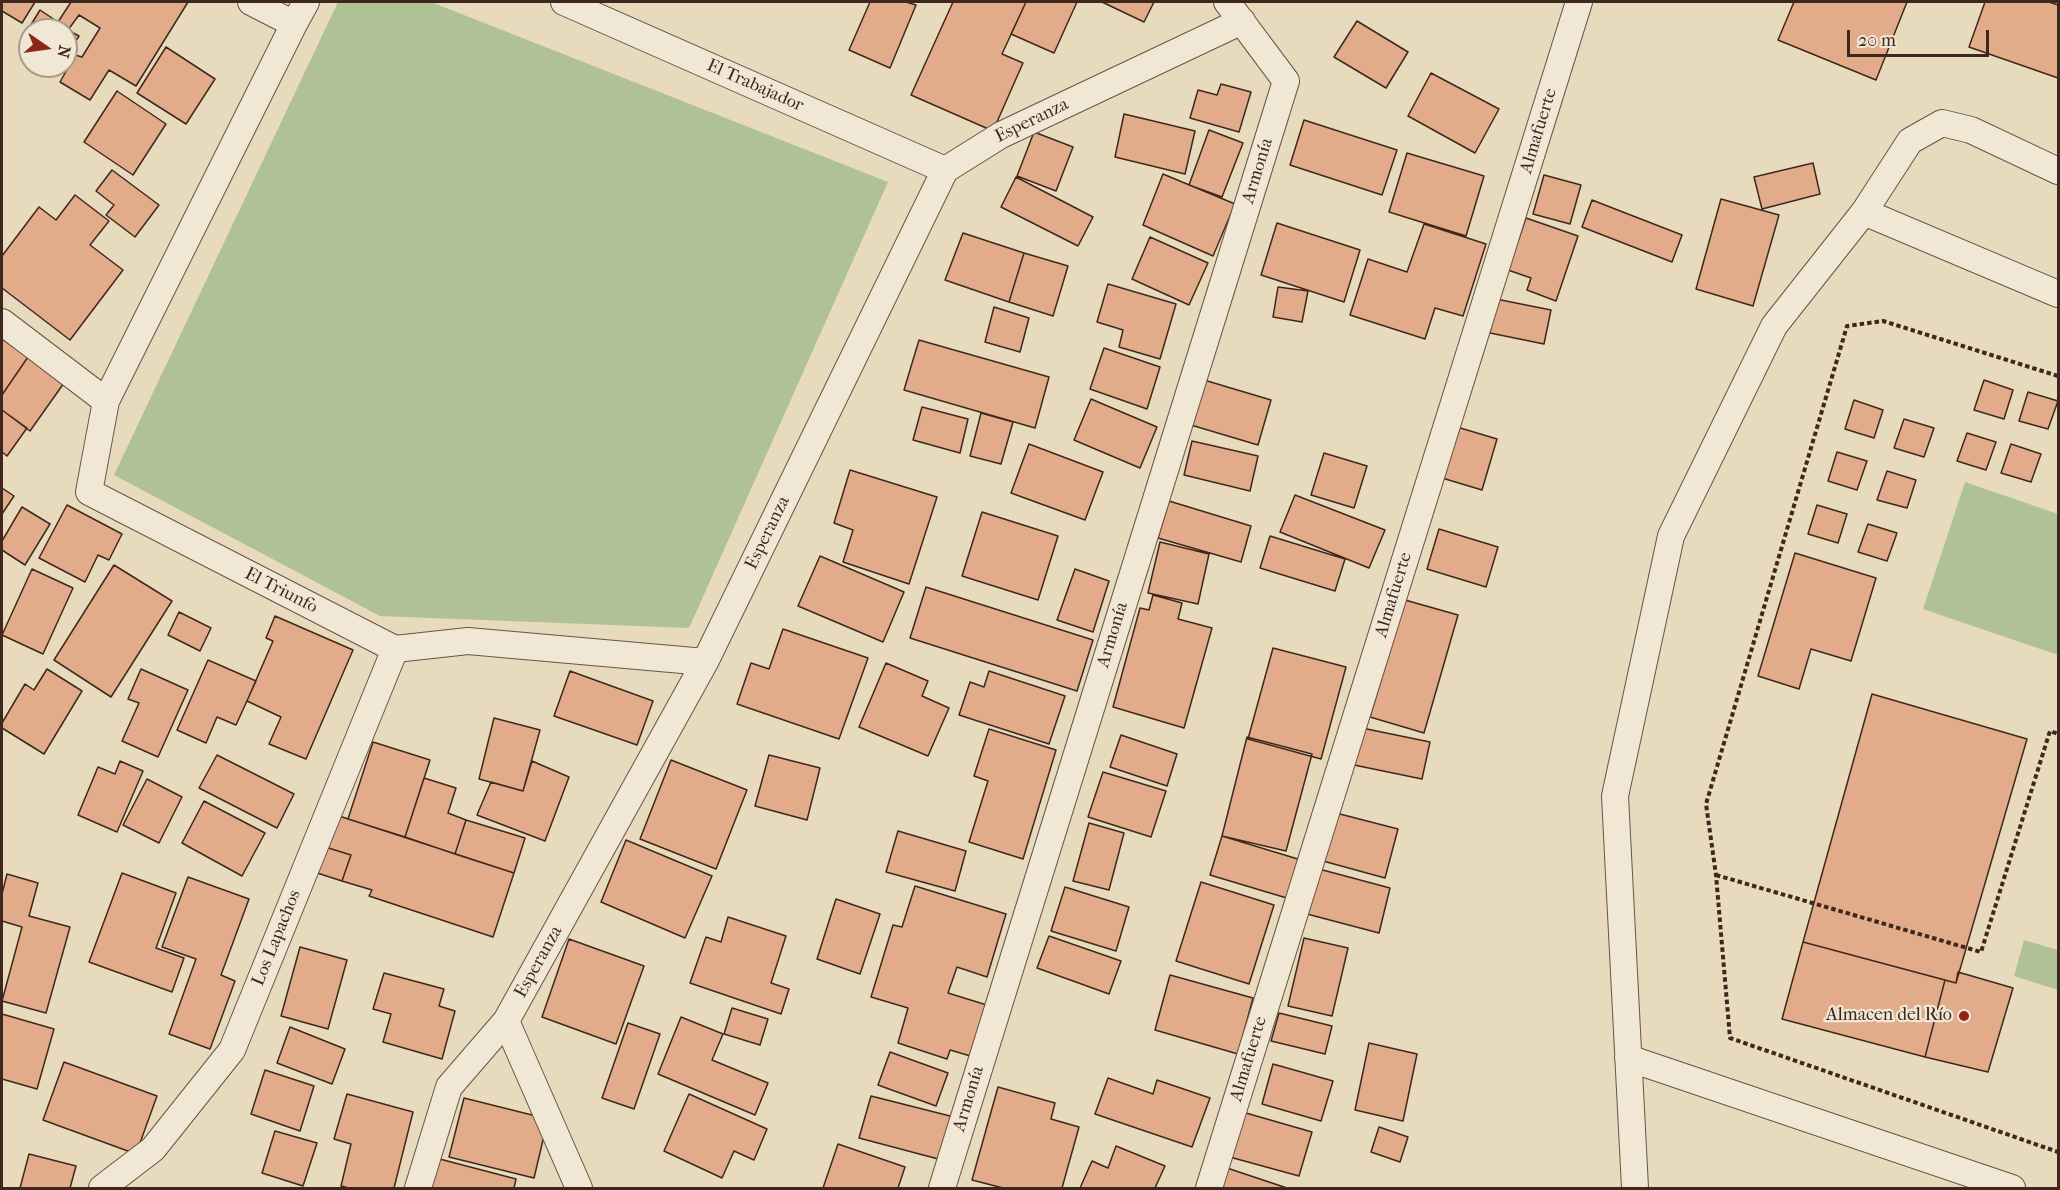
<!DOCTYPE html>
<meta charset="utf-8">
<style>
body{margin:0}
#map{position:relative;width:2060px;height:1190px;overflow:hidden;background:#e8dabd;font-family:"IM FELL French Canon",serif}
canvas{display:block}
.frame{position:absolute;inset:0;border:3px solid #3e281e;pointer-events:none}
.north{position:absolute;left:18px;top:18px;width:60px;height:60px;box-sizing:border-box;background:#f0e7d4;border:2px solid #a99b8b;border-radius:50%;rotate:103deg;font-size:16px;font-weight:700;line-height:24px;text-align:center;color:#3e281e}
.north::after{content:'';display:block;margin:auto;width:21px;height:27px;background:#8f2418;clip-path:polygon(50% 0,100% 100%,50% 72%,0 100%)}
.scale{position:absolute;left:1847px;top:30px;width:142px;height:27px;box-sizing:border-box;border:3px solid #3e281e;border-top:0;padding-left:8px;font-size:18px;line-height:21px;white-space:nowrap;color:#3e281e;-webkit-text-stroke:4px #f0e7d4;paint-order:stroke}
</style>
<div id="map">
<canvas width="2060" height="1190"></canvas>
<div class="frame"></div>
<div class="north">N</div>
<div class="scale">20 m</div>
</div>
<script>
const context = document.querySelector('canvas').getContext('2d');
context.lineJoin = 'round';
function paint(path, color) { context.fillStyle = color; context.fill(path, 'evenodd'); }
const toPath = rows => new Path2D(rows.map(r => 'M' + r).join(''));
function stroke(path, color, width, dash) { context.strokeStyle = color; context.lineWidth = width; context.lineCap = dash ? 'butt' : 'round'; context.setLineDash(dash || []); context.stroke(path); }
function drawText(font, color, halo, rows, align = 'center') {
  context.font = font + ' "IM FELL French Canon",serif'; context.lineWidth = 4.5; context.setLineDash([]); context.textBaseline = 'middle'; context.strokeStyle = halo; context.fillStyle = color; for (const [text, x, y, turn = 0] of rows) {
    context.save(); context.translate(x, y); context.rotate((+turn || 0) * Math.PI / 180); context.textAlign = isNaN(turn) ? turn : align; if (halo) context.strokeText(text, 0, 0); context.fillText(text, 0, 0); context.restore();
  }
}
paint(toPath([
 [338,2,431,2,888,182,689,628,380,616,114,475],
 [1965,482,2058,514,2058,655,1923,609],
 [2024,940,2058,950,2058,990,2014,976]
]), '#b0c195');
const building = toPath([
 [2,2,35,2,22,23,2,11,2,2],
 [71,2,188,2,136,86,109,70,90,100,60,82,75,55,82,57,100,28,79,15,68,30,79,36,66,57,66,30,30,30,30,40,24,36,40,10,58,22,71,2],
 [870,2,906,2,916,5,890,68,849,50,870,2],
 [953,2,1026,2,1002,54,1023,63,993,131,911,95,953,2],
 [1026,2,1077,2,1054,53,1011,34,1026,2],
 [1102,2,1154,2,1144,22,1102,2],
 [1794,2,1907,2,1876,80,1778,40,1794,2],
 [1985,2,2049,2,2058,5,2058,78,1969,47,1985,2],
 [1357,21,1408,52,1386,88,1334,57,1357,21],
 [166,47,215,79,186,124,137,93,166,47],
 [1431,73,1499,109,1475,153,1408,116,1431,73],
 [1221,84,1251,92,1239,132,1190,118,1198,90,1217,95,1221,84],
 [117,91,166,124,133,175,84,142,117,91],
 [1124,114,1195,131,1185,174,1115,157,1124,114],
 [1304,120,1397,150,1382,195,1290,165,1304,120],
 [1209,130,1243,143,1222,197,1189,185,1209,130],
 [1034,132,1073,147,1056,191,1017,176,1034,132],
 [1407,153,1484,176,1466,236,1389,212,1407,153],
 [1813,163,1820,194,1762,209,1754,177,1813,163],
 [112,170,159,205,135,237,106,215,114,205,96,191,112,170],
 [1163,174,1235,204,1213,256,1143,225,1163,174],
 [1544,175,1581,185,1570,224,1533,214,1544,175],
 [1016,177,1093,217,1078,246,1001,207,1016,177],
 [75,195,109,221,90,245,123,270,70,340,2,288,2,256,39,207,56,220,75,195],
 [1721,199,1779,215,1753,306,1696,289,1721,199],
 [1592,200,1682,235,1672,262,1582,227,1592,200],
 [1526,218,1578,236,1556,301,1527,290,1531,278,1508,270,1526,218],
 [1277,223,1360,250,1344,302,1261,275,1277,223],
 [1424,224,1486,244,1463,316,1435,308,1425,339,1350,315,1368,259,1407,272,1424,224],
 [963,233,1024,253,1009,302,945,280,963,233],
 [1150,237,1208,263,1189,305,1132,279,1150,237],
 [1024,253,1068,266,1053,316,1009,302,1024,253],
 [1108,284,1176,304,1160,359,1119,347,1123,330,1097,322,1108,284],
 [1278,287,1308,291,1302,322,1273,317,1278,287],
 [1496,299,1551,310,1544,344,1490,333,1496,299],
 [994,307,1029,318,1020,352,985,342,994,307],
 [2,339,28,357,2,395,2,339],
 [919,340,1049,377,1035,428,904,390,919,340],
 [1104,348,1160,367,1147,409,1090,389,1104,348],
 [28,357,64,383,30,431,2,410,2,395,28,357],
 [1204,380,1271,400,1258,445,1191,425,1204,380],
 [1984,380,2013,390,2004,419,1974,410,1984,380],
 [2028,392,2058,401,2048,429,2019,421,2028,392],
 [1091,399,1157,427,1140,468,1074,440,1091,399],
 [1854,400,1883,410,1874,438,1845,429,1854,400],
 [922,407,968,419,960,453,913,440,922,407],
 [2,410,27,428,7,456,2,452,2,410],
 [981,413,1013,422,1001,464,970,456,981,413],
 [1904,419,1934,428,1924,457,1894,448,1904,419],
 [1457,427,1497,439,1482,490,1442,478,1457,427],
 [1967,433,1996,442,1986,470,1957,461,1967,433],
 [1192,441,1258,456,1250,491,1184,475,1192,441],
 [1029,444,1103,472,1085,520,1011,493,1029,444],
 [2011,444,2041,454,2031,482,2001,473,2011,444],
 [1837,452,1867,461,1857,490,1828,481,1837,452],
 [1324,453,1367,466,1354,508,1311,495,1324,453],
 [850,470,937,497,909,584,843,562,853,530,834,523,850,470],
 [1887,471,1916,480,1907,508,1877,500,1887,471],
 [2,488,14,496,2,514,2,488],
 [1295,495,1385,530,1369,568,1280,532,1295,495],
 [1169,501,1251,526,1241,562,1158,538,1169,501],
 [67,505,122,534,109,560,98,555,85,582,39,558,67,505],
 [1817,505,1847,514,1838,543,1808,534,1817,505],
 [22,507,50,524,25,565,2,550,2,541,22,507],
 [982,512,1058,536,1038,600,962,576,982,512],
 [1868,524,1897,533,1887,561,1858,552,1868,524],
 [1439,529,1498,547,1486,587,1427,569,1439,529],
 [1270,536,1345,559,1335,591,1260,568,1270,536],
 [1160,542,1209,554,1198,604,1148,593,1160,542],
 [1795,553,1876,578,1851,661,1811,649,1799,689,1758,676,1795,553],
 [820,556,904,592,883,642,798,606,820,556],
 [114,565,172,601,111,697,54,660,114,565],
 [32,569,73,588,43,654,2,635,32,569],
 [1075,569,1109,581,1093,632,1057,620,1075,569],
 [926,587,1093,640,1077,691,910,638,926,587],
 [1153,595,1182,603,1178,619,1212,628,1184,728,1113,707,1140,608,1149,610,1153,595],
 [1405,600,1458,615,1424,733,1370,717,1405,600],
 [179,612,211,628,200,651,168,635,179,612],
 [275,616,353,650,306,759,269,744,281,717,247,701,273,641,266,638,275,616],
 [783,629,868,658,839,739,737,704,751,663,769,669,783,629],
 [1273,648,1346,667,1321,759,1248,739,1273,648],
 [208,660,256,681,236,725,217,717,206,743,177,730,208,660],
 [886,663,928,681,922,696,949,708,928,756,859,727,886,663],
 [47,669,82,691,44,754,2,728,2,723,25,684,34,690,47,669],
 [141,669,188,690,158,757,122,741,139,703,128,699,141,669],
 [570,671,653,701,637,745,554,716,570,671],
 [989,671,1065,696,1049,744,959,715,970,682,984,687,989,671],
 [1872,694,2027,739,1956,983,1803,942,1872,694],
 [494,718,540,730,523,791,479,779,494,718],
 [1362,728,1430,742,1422,779,1354,765,1362,728],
 [989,729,1056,750,1023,859,969,842,988,781,974,776,989,729],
 [1121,735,1177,754,1167,786,1110,767,1121,735],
 [1247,737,1312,754,1286,851,1222,836,1247,737],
 [373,742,430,760,405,837,348,819,373,742],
 [217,755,294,794,277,828,199,788,217,755],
 [769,755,820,768,807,820,755,806,769,755],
 [671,760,747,790,716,869,640,839,671,760],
 [120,761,143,771,117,832,78,815,98,767,115,774,120,761],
 [532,761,569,777,545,841,477,815,491,782,523,791,532,761],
 [1103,772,1166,791,1151,837,1088,817,1103,772],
 [424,778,456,788,448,813,466,820,455,854,405,837,424,778],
 [147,779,182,797,159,843,123,825,147,779],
 [204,801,265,833,242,876,182,843,204,801],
 [1336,813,1398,829,1385,878,1323,861,1336,813],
 [333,814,514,873,493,937,369,896,372,890,342,881,351,855,322,846,333,814],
 [466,820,525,838,514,873,455,854,466,820],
 [1089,823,1124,833,1109,890,1073,881,1089,823],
 [898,831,966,851,955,891,886,872,898,831],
 [1222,836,1301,860,1290,899,1210,875,1222,836],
 [626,840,712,876,685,938,601,902,626,840],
 [322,846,351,855,342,881,314,872,322,846],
 [1319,869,1390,888,1379,933,1307,914,1319,869],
 [122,873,176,893,156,948,184,958,172,992,89,962,122,873],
 [7,874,38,883,29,916,70,927,46,1013,2,1001,22,927,2,921,2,894,7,874],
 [188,877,249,899,221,975,235,981,210,1049,169,1034,196,959,162,947,188,877],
 [1201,882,1274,905,1249,984,1176,961,1201,882],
 [915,886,1006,914,987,977,957,967,948,993,990,1006,974,1057,950,1050,947,1059,898,1043,908,1008,871,997,893,925,902,927,915,886],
 [1065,887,1129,907,1116,951,1051,931,1065,887],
 [836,899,880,914,860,974,817,959,836,899],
 [728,917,786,936,771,983,789,989,781,1014,690,983,706,937,721,942,728,917],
 [1049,936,1121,961,1109,994,1037,968,1049,936],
 [1304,938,1348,948,1332,1016,1288,1006,1304,938],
 [569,939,644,966,616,1044,542,1017,569,939],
 [1803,942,1945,980,1925,1057,1782,1019,1803,942],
 [300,947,347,960,328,1029,281,1016,300,947],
 [1958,972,2013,988,1988,1072,1925,1057,1945,980,1956,983,1958,972],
 [384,973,444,989,439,1006,455,1011,442,1059,383,1042,391,1014,373,1009,384,973],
 [1170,975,1253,998,1238,1054,1155,1030,1170,975],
 [732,1008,768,1019,760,1045,724,1034,732,1008],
 [1279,1013,1332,1026,1325,1054,1271,1041,1279,1013],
 [2,1014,54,1029,37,1089,2,1079,2,1014],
 [681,1017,723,1034,712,1060,768,1083,755,1115,658,1074,681,1017],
 [628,1023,660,1034,634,1109,602,1098,628,1023],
 [290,1027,345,1049,332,1084,277,1063,290,1027],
 [1369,1043,1417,1054,1403,1121,1355,1110,1369,1043],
 [890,1052,948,1073,936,1106,878,1085,890,1052],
 [64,1062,157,1096,136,1154,43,1120,64,1062],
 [1273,1064,1333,1081,1321,1121,1262,1104,1273,1064],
 [265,1070,314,1086,300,1131,251,1114,265,1070],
 [1108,1078,1153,1094,1157,1080,1210,1098,1192,1147,1095,1114,1108,1078],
 [998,1087,1055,1103,1051,1119,1079,1127,1062,1188,1003,1188,972,1180,998,1087],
 [347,1094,413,1112,394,1188,349,1188,341,1186,351,1144,334,1139,347,1094],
 [689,1094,767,1129,754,1160,734,1151,722,1178,664,1151,689,1094],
 [871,1096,954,1117,942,1160,859,1138,871,1096],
 [464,1098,548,1119,534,1178,449,1157,464,1098],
 [1239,1111,1312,1132,1299,1176,1226,1156,1239,1111],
 [1379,1127,1408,1137,1400,1162,1371,1152,1379,1127],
 [275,1131,317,1143,303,1186,262,1173,275,1131],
 [838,1144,905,1167,898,1188,823,1188,838,1144],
 [1116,1146,1165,1166,1155,1188,1080,1188,1092,1161,1108,1168,1116,1146],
 [29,1154,76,1166,70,1188,20,1188,29,1154],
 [432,1157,516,1179,514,1188,424,1188,432,1157],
 [1224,1167,1287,1188,1217,1188,1224,1167]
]);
paint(building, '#e2ac8b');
stroke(building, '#3e281e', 1.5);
const lane = toPath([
 [251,2,294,24,306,2],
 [564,2,945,170],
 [1864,212,2058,294],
 [2,322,106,401,89,492,395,649,468,641,705,662],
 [106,401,294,24],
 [1628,1058,2012,1188],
 [102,1188,153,1149,232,1050,395,649],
 [418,1188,449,1087,506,1021],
 [579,1188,506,1021,705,662,945,170,1001,135,1242,21],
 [942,1188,1286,81,1227,2],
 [1209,1188,1579,2],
 [1635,1188,1615,796,1671,536,1774,326,1864,212,1910,141,1942,123,1971,130,2058,171]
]);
stroke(lane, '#685446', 28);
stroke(toPath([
 [2058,376,1883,321,1847,326,1706,804,1716,875,1730,1038,2058,1152],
 [1716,875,1981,952,2050,731,2058,734]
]), '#3e281e', 4, [4.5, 3]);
stroke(lane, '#f0e7d4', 26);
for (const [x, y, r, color] of [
 [1964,1016,6,"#8f2418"]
]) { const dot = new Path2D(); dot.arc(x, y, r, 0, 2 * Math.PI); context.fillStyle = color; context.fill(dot); stroke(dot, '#f0e7d4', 2); }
drawText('18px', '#3e281e', '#f0e7d4', [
 ["El Trabajador",755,86,24],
 ["Esperanza",1032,121,-26],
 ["Almafuerte",1539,131,-73],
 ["Armonía",1258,171,-73],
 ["Esperanza",768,533,-64],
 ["El Triunfo",281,591,27],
 ["Almafuerte",1394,595,-73],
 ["Armonía",1113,635,-73],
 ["Los Lapachos",277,938,-68],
 ["Esperanza",539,962,-61],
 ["Almafuerte",1249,1059,-73],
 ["Armonía",969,1099,-73]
]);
drawText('18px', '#3e281e', '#f0e7d4', [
 ["Almacen del Río",1952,1016]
], 'right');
</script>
